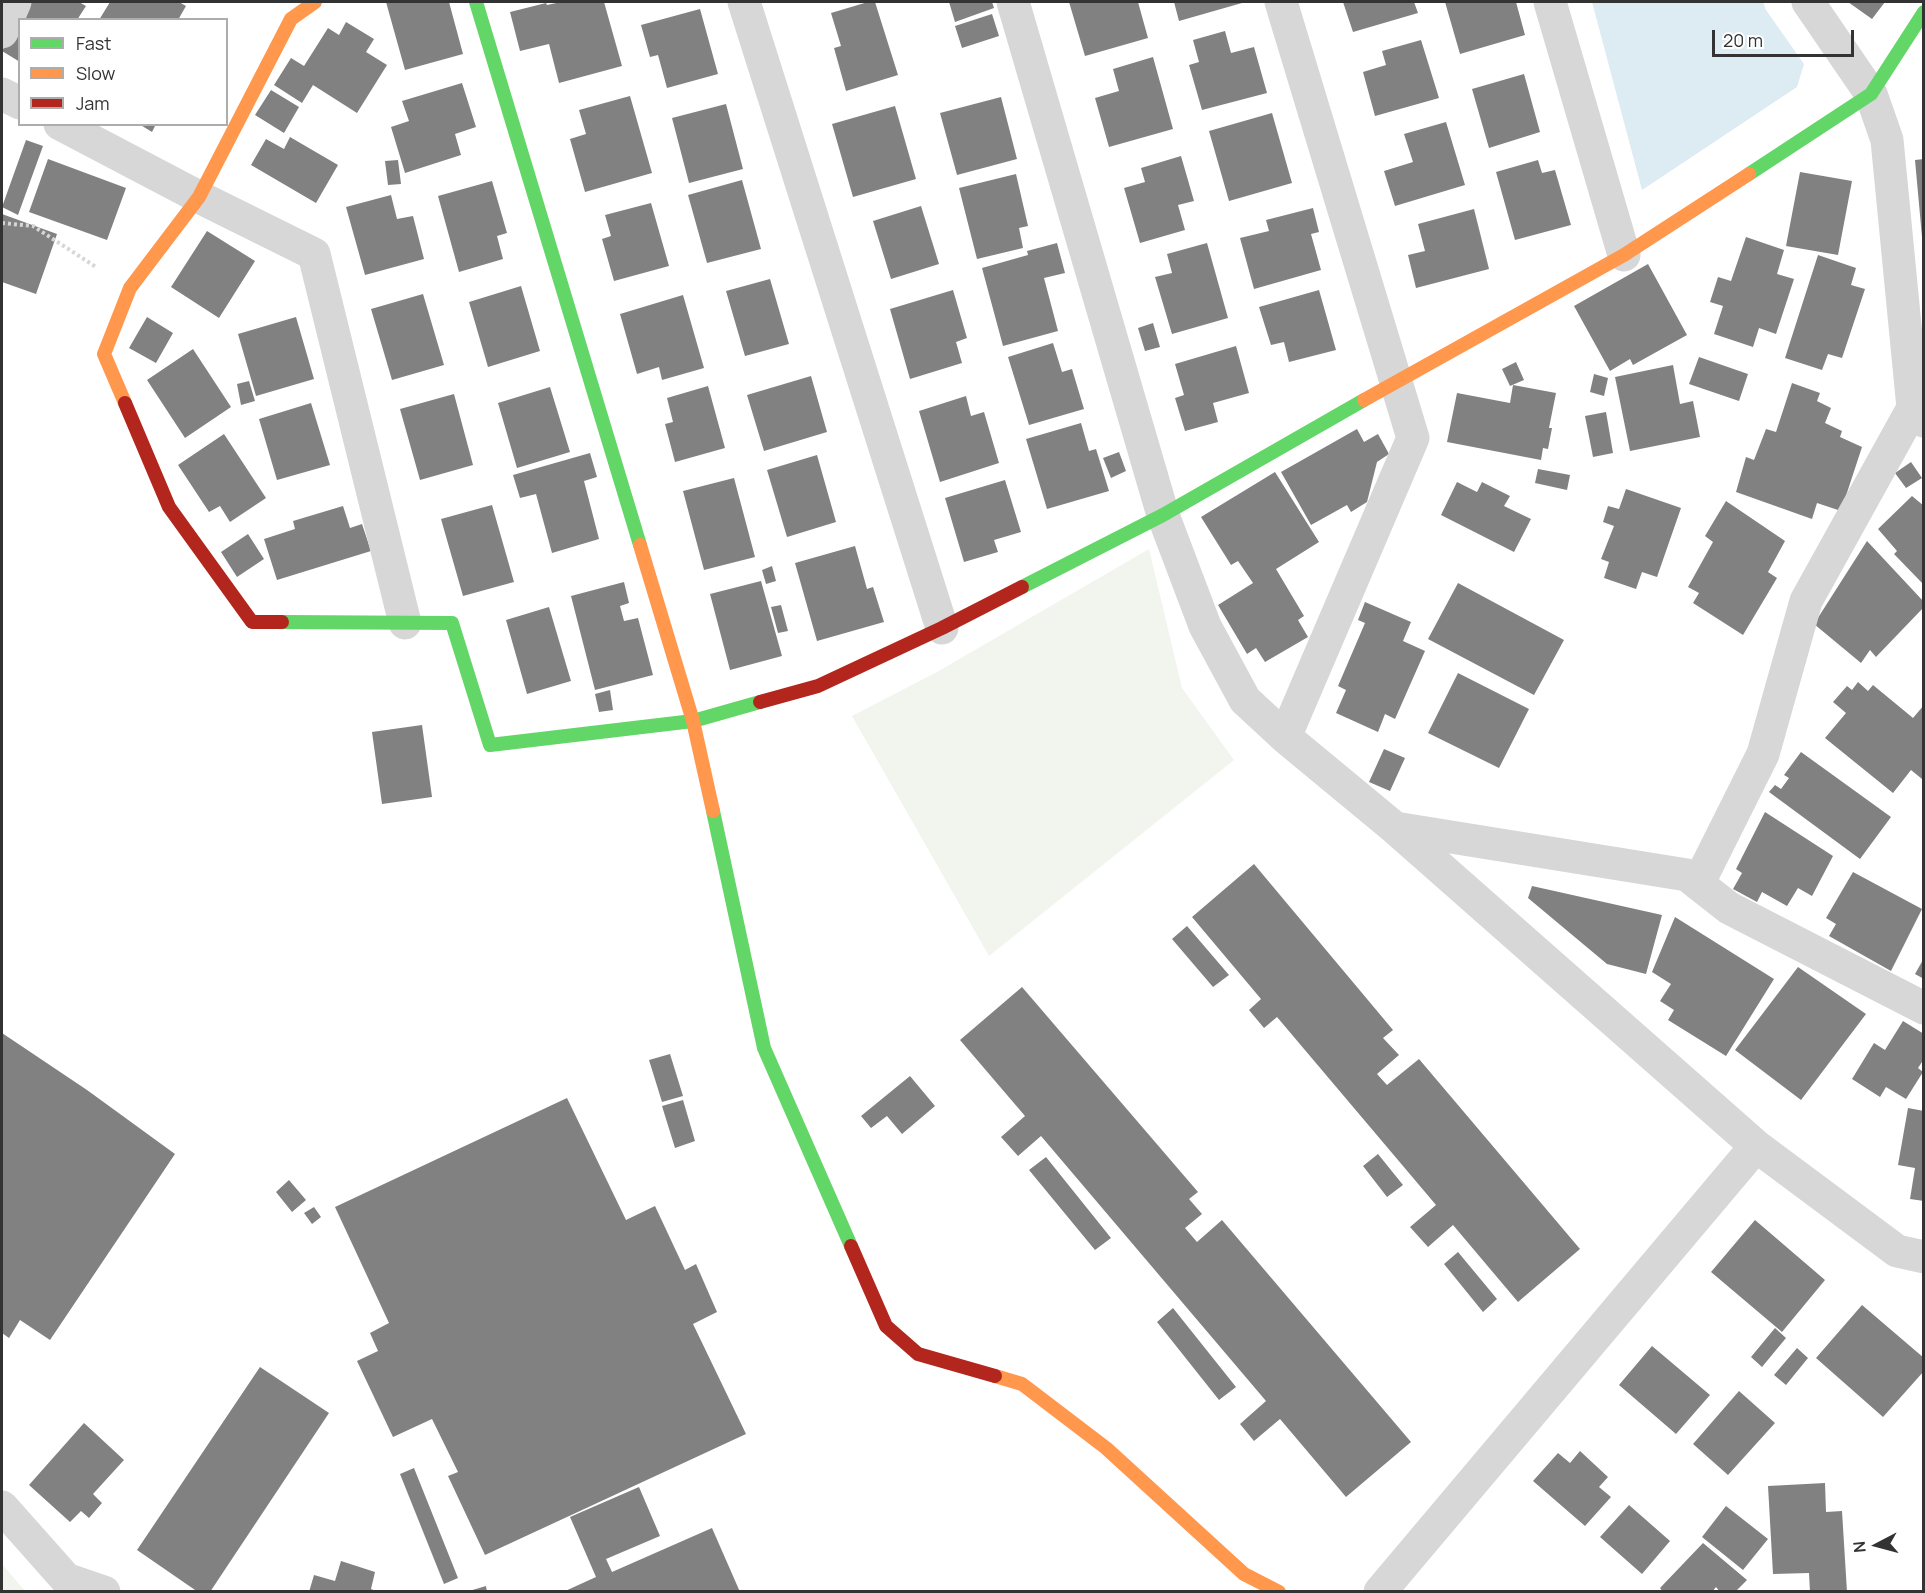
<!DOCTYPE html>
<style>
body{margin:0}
#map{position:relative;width:1925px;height:1593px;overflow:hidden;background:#fff;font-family:Manrope,sans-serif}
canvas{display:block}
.frame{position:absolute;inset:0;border:3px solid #333;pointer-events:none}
.legend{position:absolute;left:18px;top:18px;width:210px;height:108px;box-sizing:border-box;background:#fff;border:2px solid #adadad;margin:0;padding:8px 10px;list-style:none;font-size:18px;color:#333}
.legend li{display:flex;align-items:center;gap:12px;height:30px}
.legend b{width:30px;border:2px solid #adadad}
.north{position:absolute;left:1847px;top:1515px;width:60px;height:60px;-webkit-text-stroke:4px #fff;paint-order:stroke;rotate:264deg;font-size:16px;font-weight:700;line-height:24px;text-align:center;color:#333}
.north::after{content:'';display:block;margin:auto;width:21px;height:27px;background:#333;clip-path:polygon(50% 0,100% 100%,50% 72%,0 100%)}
.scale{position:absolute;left:1712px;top:30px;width:142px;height:27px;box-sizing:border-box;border:3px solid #333;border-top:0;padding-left:8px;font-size:18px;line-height:21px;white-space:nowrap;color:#333;-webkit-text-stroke:4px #fff;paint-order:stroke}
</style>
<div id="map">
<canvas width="1925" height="1593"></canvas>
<div class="frame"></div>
<ul class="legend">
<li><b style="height:8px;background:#63d668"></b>Fast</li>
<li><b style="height:8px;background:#ff974d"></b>Slow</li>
<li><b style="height:8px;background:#b3261e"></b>Jam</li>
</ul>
<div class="north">N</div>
<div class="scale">20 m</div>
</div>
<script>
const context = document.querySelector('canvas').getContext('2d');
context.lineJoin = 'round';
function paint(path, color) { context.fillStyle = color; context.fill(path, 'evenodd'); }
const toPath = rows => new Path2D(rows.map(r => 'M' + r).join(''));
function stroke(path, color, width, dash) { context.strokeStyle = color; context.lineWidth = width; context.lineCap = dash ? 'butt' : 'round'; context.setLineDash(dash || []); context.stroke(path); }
paint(toPath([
 [1149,549,1182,688,1234,760,989,956,852,716,937,672],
 [2,1564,25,1591,2,1591]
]), '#f1f5ed');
paint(toPath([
 [1592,2,1763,2,1766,10,1804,64,1797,87,1642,190]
]), '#ddebf3');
paint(toPath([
 [31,2,79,2,86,6,77,20,20,20],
 [110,2,179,2,186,6,178,20,99,20],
 [386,2,449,2,463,54,405,70],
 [561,2,604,2,622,66,559,83,549,44,520,51,510,12,546,3,547,5],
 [868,2,875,2,898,75,846,91,834,48,841,46,831,13],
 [949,2,992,2,994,8,955,22],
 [1069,2,1138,2,1148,38,1085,56],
 [1174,2,1241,2,1242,3,1179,21],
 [1343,2,1414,2,1418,13,1353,32],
 [1445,2,1516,2,1525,35,1460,54],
 [1848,2,1885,2,1872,19],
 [700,9,718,74,667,88,658,55,650,57,641,25],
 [992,14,999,36,962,48,955,26],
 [20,20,20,62,2,51],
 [346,22,374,39,366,52,387,65,357,113,313,85,302,103,274,85,291,58,304,66,328,28,339,35],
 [1225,31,1231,53,1254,47,1267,93,1202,110,1189,65,1199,62,1193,40],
 [1421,40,1439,98,1375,116,1363,72,1386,65,1382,51],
 [1153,57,1173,129,1109,147,1095,98,1119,91,1113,69],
 [1524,74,1540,132,1489,148,1472,89],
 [462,83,476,127,455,134,461,155,405,173,391,127,409,121,402,101],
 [271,90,299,107,284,133,255,115],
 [630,96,652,173,585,192,570,139,586,134,579,110],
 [1001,97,1017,159,957,175,940,113],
 [726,104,743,169,689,183,672,118],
 [895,106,916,179,853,197,832,124],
 [1272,113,1292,183,1229,201,1209,131],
 [1446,122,1465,185,1395,206,1384,171,1413,162,1404,134],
 [139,124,156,124,152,132],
 [290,137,338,165,316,203,251,165,266,139,284,149],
 [26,140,43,146,18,215,2,207],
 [1181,156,1194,201,1178,205,1185,230,1140,243,1124,188,1145,182,1141,168],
 [48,159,126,188,107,240,29,212],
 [1924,159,1924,237,1922,237,1915,160],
 [398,160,401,184,388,185,385,161],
 [1538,160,1542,173,1555,170,1571,225,1515,240,1496,172],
 [1800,172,1852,181,1838,255,1786,246],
 [1016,174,1028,226,1019,228,1023,248,977,259,959,188],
 [742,180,761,249,707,263,688,195],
 [492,181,507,233,497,236,503,259,459,272,438,196],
 [391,195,397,219,413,216,424,259,365,275,346,207],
 [651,203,669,266,614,281,602,239,611,236,605,215],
 [921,206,939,264,891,279,873,221],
 [1313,208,1319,232,1311,234,1321,270,1254,289,1240,238,1269,231,1266,220],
 [1474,209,1489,269,1416,288,1408,255,1425,251,1418,224],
 [2,214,57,234,36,294,2,282],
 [207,231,255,261,219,318,171,287],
 [1746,237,1784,250,1777,274,1794,279,1776,334,1759,328,1753,347,1714,334,1723,306,1710,302,1718,277,1731,281],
 [1057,243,1065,273,1044,278,1058,331,1003,346,982,268,1028,255,1027,251],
 [1207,243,1228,318,1172,334,1155,277,1172,273,1167,254],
 [1818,255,1856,268,1851,285,1865,289,1842,358,1828,354,1822,370,1785,358],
 [1648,264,1687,335,1633,365,1630,359,1610,371,1574,306],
 [770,279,789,344,745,356,726,291],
 [521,286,540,351,488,367,469,302],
 [953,290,967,338,956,342,962,363,910,379,890,309],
 [1319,290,1336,350,1289,362,1284,342,1271,345,1259,307],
 [423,294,444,365,392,380,371,309],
 [683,295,704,368,662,380,659,367,637,374,620,314],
 [147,317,173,333,156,363,129,348],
 [296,317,314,379,256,396,238,334],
 [1153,323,1160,347,1145,351,1138,328],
 [1053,343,1062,372,1072,369,1084,409,1029,425,1008,357],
 [1236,346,1249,393,1213,403,1218,422,1185,431,1175,398,1184,395,1175,364],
 [193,349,231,407,185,438,147,380],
 [1699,357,1748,374,1739,401,1689,384],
 [1516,362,1524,380,1510,386,1502,369],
 [1673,365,1680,404,1693,401,1700,437,1630,451,1615,377],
 [1594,374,1608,378,1604,396,1590,392],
 [811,376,827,432,764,451,747,395],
 [249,381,255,401,241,405,237,384],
 [1792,383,1820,393,1817,401,1831,408,1825,423,1842,431,1840,437,1862,447,1841,511,1817,503,1812,519,1736,492,1746,457,1754,460,1766,429,1776,432],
 [1513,385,1556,393,1549,428,1552,428,1548,449,1543,448,1541,460,1447,442,1457,393,1510,403],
 [708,386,725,448,675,462,665,424,673,422,667,398],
 [550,387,570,452,517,468,498,403],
 [454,394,473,465,420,480,400,409],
 [966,396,971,416,984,412,999,463,940,482,919,411],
 [311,403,330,465,277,480,259,419],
 [1606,412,1613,453,1593,457,1585,416],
 [1081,423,1089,451,1096,449,1109,491,1047,509,1026,439],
 [1357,429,1364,442,1378,434,1389,454,1377,462,1367,502,1351,512,1347,505,1311,525,1281,472],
 [224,434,266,498,230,522,220,506,209,512,178,465],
 [1119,452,1126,471,1111,478,1103,458],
 [590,453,597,477,584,481,599,539,552,553,536,494,520,498,513,475],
 [817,455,836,522,787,537,767,470],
 [1911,462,1922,478,1906,488,1895,473],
 [1538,469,1570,475,1567,490,1535,483],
 [1275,472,1319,542,1276,569,1304,616,1298,620,1308,637,1265,662,1256,648,1247,654,1218,605,1253,583,1238,561,1231,565,1201,517],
 [734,478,755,557,704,570,683,491],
 [1005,480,1021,532,994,540,998,552,964,562,945,498],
 [1457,482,1477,492,1482,482,1510,496,1504,506,1531,519,1514,552,1441,515],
 [1626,489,1681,508,1657,577,1642,572,1636,589,1604,578,1609,562,1601,559,1614,526,1603,522,1608,506,1619,509],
 [1912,496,1924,506,1924,585,1894,554,1897,551,1878,529],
 [1726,501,1785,541,1768,572,1777,578,1743,635,1693,603,1699,593,1688,587,1713,542,1705,536],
 [492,505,514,582,463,596,441,519],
 [343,506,350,528,362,524,371,551,277,580,264,539,295,529,293,521],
 [248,534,264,559,237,577,221,552],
 [1867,541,1924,602,1924,607,1876,657,1870,650,1861,663,1814,624],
 [855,546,867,589,873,587,884,622,817,641,795,563],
 [772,566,776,581,766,584,762,570],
 [761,581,782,656,730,670,710,594],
 [624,582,629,603,620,606,624,621,638,618,653,675,595,690,571,596],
 [1458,583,1564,640,1534,695,1428,639],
 [1365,602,1411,622,1403,641,1425,651,1395,719,1385,714,1378,732,1336,713,1346,690,1338,686,1365,623,1358,620],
 [781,605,788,631,778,633,771,607],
 [549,607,571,681,527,694,506,620],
 [1458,673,1529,709,1499,768,1428,733],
 [1858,682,1868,691,1873,685,1913,718,1924,705,1924,777,1922,779,1911,770,1893,793,1825,738,1846,713,1833,702,1847,686,1852,690],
 [610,690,613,710,599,712,595,694],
 [422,725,432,797,382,804,372,732],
 [1384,749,1405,758,1390,791,1369,782],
 [1801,752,1891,817,1860,859,1769,792,1775,785,1781,789,1789,778,1784,775],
 [1765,812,1833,856,1812,896,1798,888,1787,906,1762,892,1757,902,1733,889,1742,873,1736,869],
 [1254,864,1393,1030,1383,1038,1399,1055,1377,1074,1387,1085,1419,1059,1580,1249,1518,1302,1453,1225,1428,1247,1410,1227,1436,1205,1277,1017,1264,1028,1249,1010,1261,999,1192,917],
 [1853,872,1922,909,1891,971,1829,936,1836,924,1826,918],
 [1532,886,1662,915,1646,974,1607,964,1528,898],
 [1675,917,1774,979,1726,1056,1668,1020,1674,1010,1660,1001,1671,984,1652,972],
 [1187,926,1229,975,1213,987,1172,939],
 [1924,958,1924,979,1915,974],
 [1798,967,1866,1014,1801,1100,1735,1050],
 [1022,987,1198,1192,1189,1199,1202,1214,1185,1228,1197,1242,1222,1220,1411,1442,1346,1497,1280,1419,1254,1441,1240,1424,1266,1401,1041,1136,1018,1156,1001,1137,1025,1116,960,1040],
 [1903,1021,1924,1034,1924,1059,1918,1068,1923,1072,1906,1099,1886,1087,1880,1097,1852,1079,1874,1043,1885,1050],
 [2,1033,87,1090,175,1154,50,1340,20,1320,9,1338,2,1333],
 [670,1054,683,1096,662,1102,649,1060],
 [910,1076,935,1106,902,1134,887,1116,871,1128,861,1116],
 [567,1098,626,1220,655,1206,685,1270,696,1264,717,1312,693,1324,746,1434,485,1555,448,1476,458,1472,432,1419,393,1437,357,1361,378,1351,370,1333,389,1323,335,1207],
 [683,1100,695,1141,675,1148,662,1106],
 [1908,1108,1924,1111,1924,1201,1910,1199,1915,1168,1898,1165],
 [1378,1154,1403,1185,1387,1197,1363,1166],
 [1046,1157,1111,1238,1095,1250,1029,1170],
 [289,1180,306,1200,292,1212,276,1192],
 [314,1207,321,1217,312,1224,304,1213],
 [1755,1220,1825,1280,1782,1332,1711,1272],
 [1458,1252,1497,1299,1483,1312,1444,1264],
 [1862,1305,1924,1358,1924,1371,1883,1417,1816,1358],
 [1173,1308,1236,1387,1219,1400,1157,1322],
 [1775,1328,1786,1338,1762,1367,1751,1357],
 [1652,1346,1710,1395,1676,1434,1619,1385],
 [1797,1348,1808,1358,1786,1385,1774,1375],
 [260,1367,329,1413,210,1592,198,1592,137,1550],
 [1739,1391,1775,1423,1728,1475,1693,1444],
 [84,1423,124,1460,93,1494,102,1503,89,1518,81,1511,70,1522,29,1485],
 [1580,1451,1608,1477,1599,1487,1611,1497,1585,1526,1533,1481,1558,1453,1570,1463],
 [414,1468,458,1578,444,1584,400,1474],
 [1825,1483,1826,1512,1842,1511,1847,1592,1810,1592,1809,1573,1773,1574,1768,1486],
 [639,1487,660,1536,606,1559,612,1572,712,1528,740,1592,563,1592,596,1577,570,1517],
 [1629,1505,1670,1541,1642,1574,1600,1537],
 [1726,1506,1768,1539,1743,1570,1702,1537],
 [1703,1543,1747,1580,1735,1592,1720,1592,1716,1587,1712,1592,1663,1592,1660,1588],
 [341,1561,375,1572,371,1589,378,1592,309,1592,314,1575,335,1581],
 [486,1586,487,1592,469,1592,469,1591]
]), '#818181');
stroke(toPath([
 [2,223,33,226,96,267]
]), '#d6d6d6', 4, [3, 3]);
stroke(toPath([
 [744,2,942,628],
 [1013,2,1163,515,1205,626,1245,700,1285,737,1395,828,1756,1146,1897,1251,1924,1257],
 [1281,2,1413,438,1285,737],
 [1550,2,1624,255],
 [1808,2,1871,94,1887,140,1913,408,1924,421],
 [2,32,15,2],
 [2,94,20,103],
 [60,124,199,197,314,254,405,623],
 [1395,828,1687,875,1729,908,1924,1008],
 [1698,884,1763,754,1806,601,1913,408],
 [2,1507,66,1579,104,1592],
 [1380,1592,1756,1146]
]), '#d7d7d7', 33);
stroke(toPath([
 [476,2,640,545],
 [1749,174,1871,94,1924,12],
 [1022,587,1163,515,1364,400],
 [282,622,452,623,490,745,693,721,760,702],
 [713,811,764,1048,851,1246]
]), '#63d668', 14);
stroke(toPath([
 [1364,400,1624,255,1749,174],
 [125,403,104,354,130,288,199,197,291,19,315,2],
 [640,545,693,721,713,811],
 [995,1376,1022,1384,1106,1448,1244,1574,1279,1592]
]), '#ff974d', 14);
stroke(toPath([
 [125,403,169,507,252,622,282,622],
 [760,702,818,686,942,628,1022,587],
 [851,1246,886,1326,918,1354,995,1376]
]), '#b3261e', 14);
</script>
